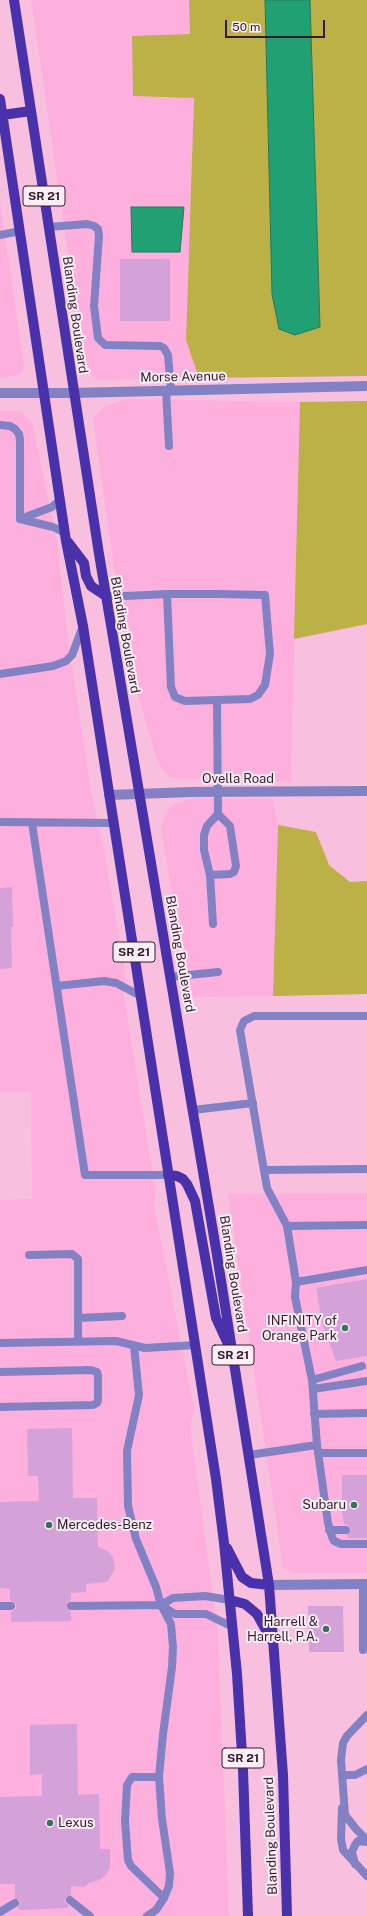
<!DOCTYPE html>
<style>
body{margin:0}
#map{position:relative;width:367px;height:1916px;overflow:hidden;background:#f8bfdf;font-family:"Public Sans",sans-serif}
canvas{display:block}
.scale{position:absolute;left:225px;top:20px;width:100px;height:18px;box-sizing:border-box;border:2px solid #351b2b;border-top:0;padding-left:5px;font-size:12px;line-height:14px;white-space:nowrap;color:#351b2b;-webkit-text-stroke:3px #feeff7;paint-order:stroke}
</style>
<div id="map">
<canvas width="367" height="1916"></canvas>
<div class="scale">50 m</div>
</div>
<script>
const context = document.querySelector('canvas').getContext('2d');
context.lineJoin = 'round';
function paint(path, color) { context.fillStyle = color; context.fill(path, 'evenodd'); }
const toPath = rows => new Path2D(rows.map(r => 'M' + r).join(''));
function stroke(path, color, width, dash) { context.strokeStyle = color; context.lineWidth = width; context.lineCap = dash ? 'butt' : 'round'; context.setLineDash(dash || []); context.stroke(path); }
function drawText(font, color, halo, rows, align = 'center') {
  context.font = font + ' "Public Sans",sans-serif'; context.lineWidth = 4; context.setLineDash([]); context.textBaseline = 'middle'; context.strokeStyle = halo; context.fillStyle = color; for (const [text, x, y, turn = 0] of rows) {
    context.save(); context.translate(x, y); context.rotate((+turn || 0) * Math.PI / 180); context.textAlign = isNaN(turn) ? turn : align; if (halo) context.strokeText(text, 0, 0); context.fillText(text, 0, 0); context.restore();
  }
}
paint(toPath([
 [31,0,189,0,191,34,133,95,194,98,186,340,199,378,96,380,85,368],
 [0,202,24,366,23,371,18,375,0,378],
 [126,399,300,402,291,782,170,778,158,763,127,658,93,419,103,407],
 [0,411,21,411,32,422,57,541,68,639,91,792,103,844,125,972,124,997,156,1194,154,1205,194,1409,190,1426,218,1633,229,1916,0,1916,0,1200,32,1199,31,1092,0,1092],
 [195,798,273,799,278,825,273,996,190,997,161,829,165,814,174,804],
 [367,1193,367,1573,294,1573,283,1568,228,1194]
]), '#fdb0dd');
paint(toPath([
 [189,0,265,0,272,294,320,327,310,0,367,0,367,376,199,378,186,340,194,98,133,96,132,36,190,34],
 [367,401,367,624,294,639,300,402],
 [278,825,316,832,329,865,350,882,367,881,367,994,273,996]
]), '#bbb146');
const water = toPath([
 [265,0,310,0,320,327,295,335,279,329,272,294,265,0],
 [131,207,184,207,180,252,132,252,131,207]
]);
paint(water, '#21a074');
stroke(water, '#27785e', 1);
paint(toPath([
 [120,259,170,259,170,321,120,321],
 [12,887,13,927,11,927,12,968,0,969,0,888],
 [367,1279,367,1356,336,1361,322,1323,316,1288],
 [72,1428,73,1498,97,1498,98,1547,106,1550,113,1557,115,1569,107,1582,86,1584,86,1592,71,1593,71,1600,68,1602,66,1606,67,1609,71,1612,71,1621,11,1622,11,1612,16,1609,16,1604,10,1600,10,1589,0,1588,0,1502,39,1501,38,1476,28,1476,27,1429],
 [342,1475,367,1475,367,1538,348,1538,347,1535,351,1530,349,1525,344,1524,342,1511],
 [308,1606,343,1606,344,1652,309,1652],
 [77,1724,78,1795,99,1794,100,1849,110,1849,110,1868,106,1875,99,1880,89,1883,84,1887,71,1886,71,1895,65,1899,65,1902,69,1906,66,1908,21,1910,18,1908,20,1901,15,1898,15,1884,0,1884,0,1797,42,1796,42,1774,30,1775,30,1725]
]), '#d5a1d9');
stroke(toPath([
 [49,227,87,224,94,226,98,229,99,236,94,306,98,338,105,345,160,346,164,348,168,355,171,390],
 [0,235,20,231],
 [166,391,169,446],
 [0,425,10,426,15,429,19,434,20,440,20,519],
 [20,519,53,527,65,533],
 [20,519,52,507,60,500],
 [106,596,126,596,167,594,219,594,265,595,270,654,265,685,258,695,250,699,185,701,175,697,171,687,167,594],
 [0,674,53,666,66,661,72,655,83,626],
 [217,700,218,814,207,826,204,835,204,850,210,875,230,874,234,872,236,866,230,826,218,814],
 [0,822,114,823],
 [32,823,85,1175,168,1175],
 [210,875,213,924],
 [170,977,218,972],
 [57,986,104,981,116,983,141,996],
 [193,1110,253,1103],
 [265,1170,367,1169],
 [287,1226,267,1188,240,1030,244,1021,254,1016,367,1016],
 [29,1255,72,1254,78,1259,78,1342],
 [296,1282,367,1270],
 [78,1318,122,1316],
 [0,1343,116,1341,145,1348,196,1345],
 [134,1346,139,1395,127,1451,128,1506,136,1539,156,1587,161,1605,171,1624,173,1647,172,1667,163,1734,159,1777,162,1819,170,1873,169,1886,164,1898,156,1910,147,1916],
 [0,1372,91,1370,97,1372,98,1376,98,1400,97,1403,93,1405,0,1407],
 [312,1380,362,1366],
 [313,1389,367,1381],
 [314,1414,367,1413],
 [317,1445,328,1523,332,1537,334,1541,341,1544,367,1544],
 [318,1453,367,1453],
 [249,1455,317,1445,312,1380,295,1297,296,1282,287,1226,367,1225],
 [329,1530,346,1530],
 [363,1584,363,1650],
 [230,1600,205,1596,173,1598,161,1605,175,1614,206,1614,233,1627],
 [0,1606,11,1606],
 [71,1606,161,1605],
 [367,1715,347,1736,343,1743,341,1760,345,1815,356,1829,367,1840],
 [342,1775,355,1775,367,1769],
 [159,1777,132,1777,127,1785,125,1821,128,1860,131,1866,164,1898],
 [342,1808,341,1839,343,1850,367,1876],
 [355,1864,352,1852,355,1845,358,1841,367,1842],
 [70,1900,90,1916],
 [0,1912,15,1903]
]), '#8281c3', 8);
stroke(toPath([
 [73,393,367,386],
 [109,795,191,792,367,791],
 [269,1585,367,1584]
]), '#8281c3', 10);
stroke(toPath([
 [0,393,73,393]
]), '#8281c3', 10);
stroke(toPath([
 [14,0,99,554,217,1255,269,1585,283,1775,287,1916],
 [0,99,66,541,83,626,216,1479,224,1543,237,1674,243,1770,248,1916],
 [2,115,31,111],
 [68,542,84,563,86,576,91,586,106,596],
 [168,1175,177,1176,183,1179,187,1184,195,1201,216,1318,228,1344],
 [227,1548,242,1577,251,1583,269,1585],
 [230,1600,245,1604,257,1614,272,1641]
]), '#4931ac', 10);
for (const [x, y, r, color] of [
 [345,1328,4,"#387159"],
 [354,1505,4,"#387159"],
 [49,1525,4,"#387159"],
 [326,1629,4,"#387159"],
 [50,1823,4,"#387159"]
]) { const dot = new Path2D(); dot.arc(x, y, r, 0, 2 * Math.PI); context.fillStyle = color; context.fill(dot); stroke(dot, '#feeff7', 1.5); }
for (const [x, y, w] of [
 [44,196,42],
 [134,952,42],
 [233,1355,42],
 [243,1758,42]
]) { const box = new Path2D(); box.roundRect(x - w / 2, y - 10, w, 20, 3); context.fillStyle = '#feeff7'; context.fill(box); stroke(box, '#351b2b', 1); }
drawText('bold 12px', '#351b2b', null, [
 ["SR 21",44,196],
 ["SR 21",134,952],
 ["SR 21",233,1355],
 ["SR 21",243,1758]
]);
drawText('13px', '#351b2b', '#feeff7', [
 ["Blanding Boulevard",75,315,82],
 ["Morse Avenue",183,377,-1],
 ["Blanding Boulevard",125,635,80],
 ["Ovella Road",238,779],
 ["Blanding Boulevard",180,954,80],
 ["Blanding Boulevard",233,1274,81],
 ["Blanding Boulevard",271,1836,-92]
]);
drawText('13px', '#351b2b', '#feeff7', [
 ["INFINITY of",337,1321],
 ["Orange Park",337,1336],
 ["Subaru",346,1505],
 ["Mercedes-Benz",57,1525,"left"],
 ["Harrell &",318,1622],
 ["Harrell, P.A.",318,1637],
 ["Lexus",58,1823,"left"]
], 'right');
</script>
